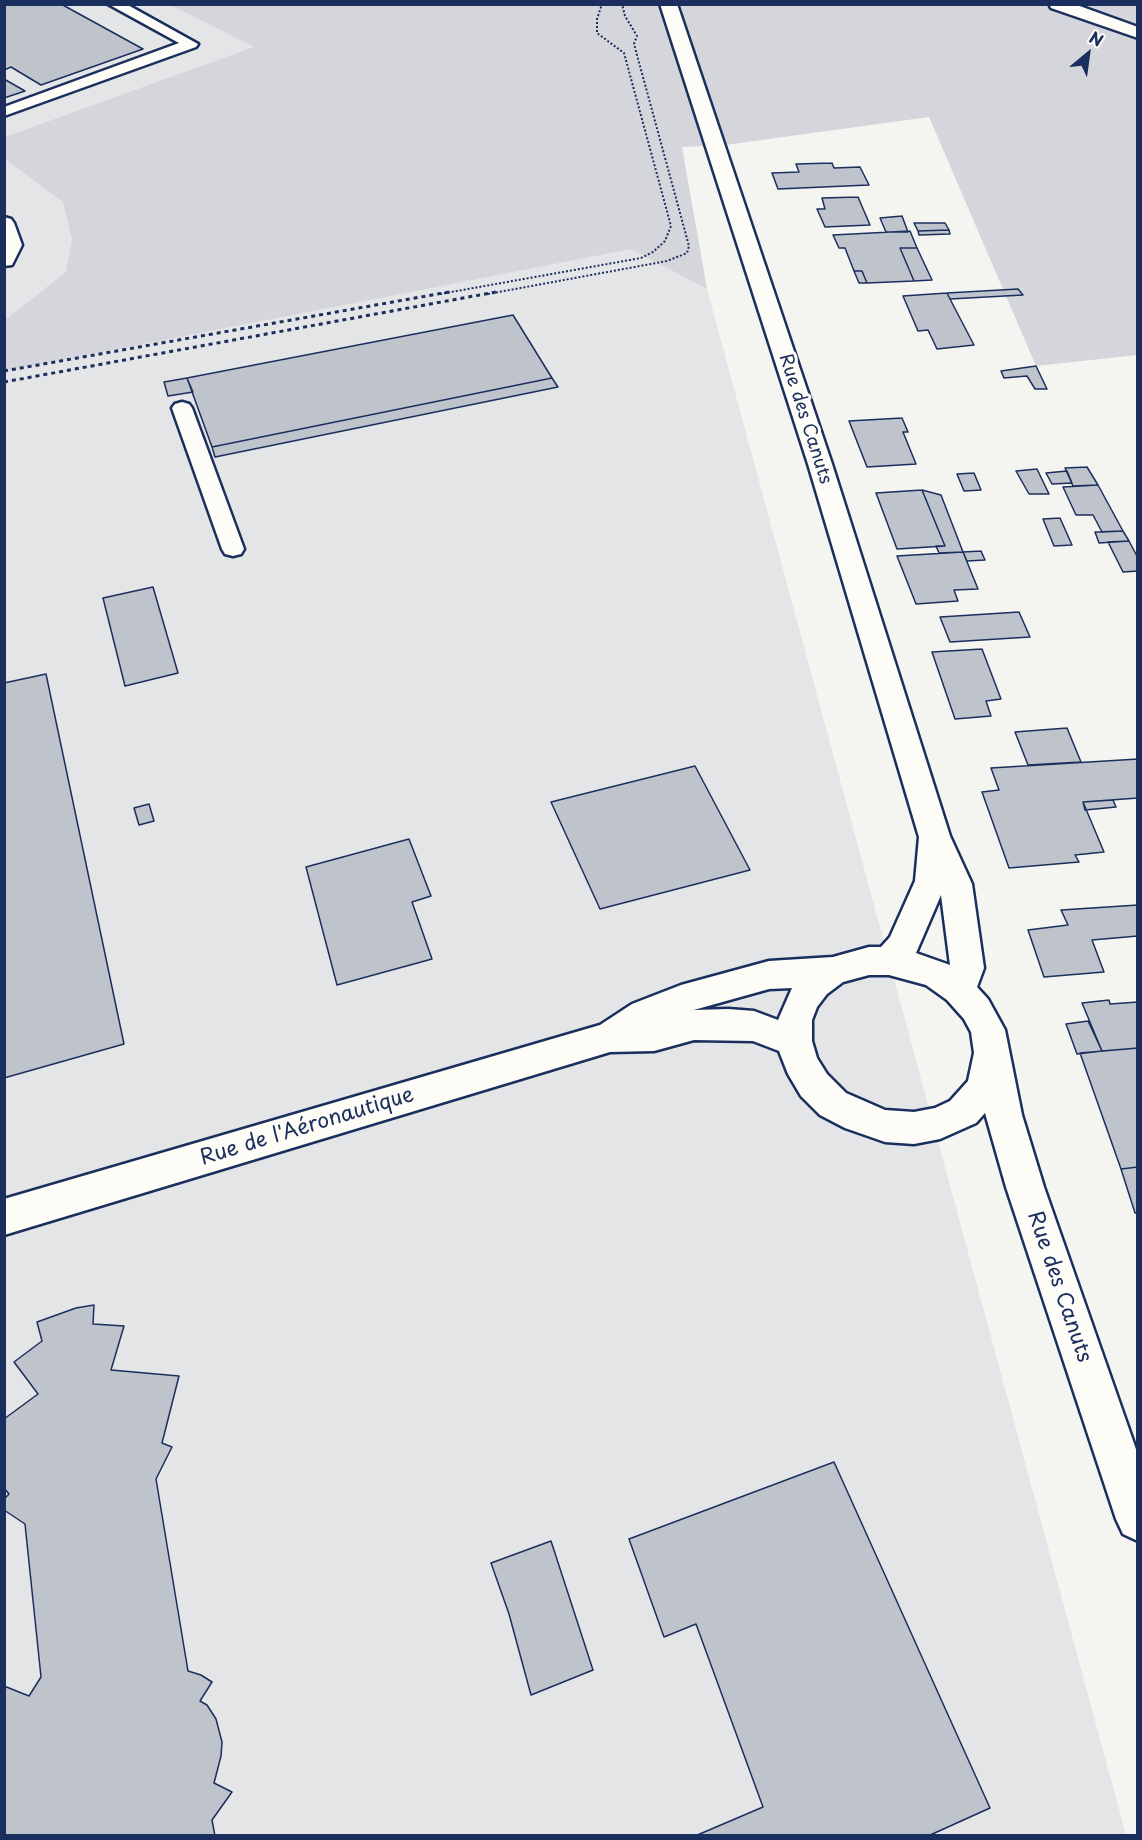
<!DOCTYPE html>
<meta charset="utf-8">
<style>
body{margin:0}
#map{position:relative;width:1142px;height:1840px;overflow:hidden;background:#f4f4f1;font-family:"Playpen Sans",sans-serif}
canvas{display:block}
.frame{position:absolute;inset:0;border:6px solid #1b2f5e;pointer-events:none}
.north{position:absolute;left:1058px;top:24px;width:60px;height:60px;-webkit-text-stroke:4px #fdfcf7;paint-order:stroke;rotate:29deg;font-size:16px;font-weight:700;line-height:24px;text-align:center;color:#1b2f5e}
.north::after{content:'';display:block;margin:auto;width:21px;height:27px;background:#1b2f5e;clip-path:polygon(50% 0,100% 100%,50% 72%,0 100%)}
</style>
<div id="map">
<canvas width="1142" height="1840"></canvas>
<div class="frame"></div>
<div class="north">N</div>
</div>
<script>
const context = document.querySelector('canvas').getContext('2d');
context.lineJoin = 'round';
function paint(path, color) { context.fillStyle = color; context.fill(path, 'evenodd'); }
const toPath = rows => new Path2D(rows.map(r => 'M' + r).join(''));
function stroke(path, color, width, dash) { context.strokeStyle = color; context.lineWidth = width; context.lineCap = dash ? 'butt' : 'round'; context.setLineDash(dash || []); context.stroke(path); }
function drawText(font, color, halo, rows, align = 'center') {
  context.font = font + ' "Playpen Sans",sans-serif'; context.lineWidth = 6; context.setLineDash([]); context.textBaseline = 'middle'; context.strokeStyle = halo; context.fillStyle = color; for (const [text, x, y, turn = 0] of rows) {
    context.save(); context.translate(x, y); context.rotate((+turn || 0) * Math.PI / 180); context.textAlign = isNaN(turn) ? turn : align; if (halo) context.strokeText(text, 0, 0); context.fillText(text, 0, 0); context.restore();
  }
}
paint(toPath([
 [5,5,170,5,255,47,707,289,1126,1835,5,1836]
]), '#e4e5e6');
paint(toPath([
 [170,5,1137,5,1137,355,1036,366,929,117,725,145,682,147,707,289,631,249,5,371,5,320,66,272,72,239,63,202,5,159,5,137,254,47]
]), '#d4d6db');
const building = toPath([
 [4,4,61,4,143,49,41,85,11,67,4,70,4,4],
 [4,79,25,91,4,98,4,79],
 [832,163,834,168,860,167,869,185,778,189,772,173,799,172,796,164,832,163],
 [858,197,870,225,825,227,817,209,825,209,822,198,858,197],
 [902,216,908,232,886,232,880,218,902,216],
 [914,223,945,223,949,230,918,231,914,223],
 [949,230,950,234,919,235,918,231,949,230],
 [910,231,917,248,900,248,914,281,867,283,862,271,854,271,845,248,839,248,833,235,910,231],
 [900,248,917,248,932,280,914,281,900,248],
 [854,271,862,271,867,283,859,283,854,271],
 [1018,289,1023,295,950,299,947,293,1018,289],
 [947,293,950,299,974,345,937,349,928,330,918,331,903,296,947,293],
 [513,315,552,378,212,447,187,378,513,315],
 [1036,366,1047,389,1035,389,1027,376,1004,378,1001,371,1036,366],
 [187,378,193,392,168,396,164,382,187,378],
 [552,378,558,387,215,457,212,447,552,378],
 [902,418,908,432,903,432,916,464,867,467,849,421,902,418],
 [1087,467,1098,485,1073,486,1065,468,1087,467],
 [1037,469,1049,494,1029,494,1016,471,1037,469],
 [1067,471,1072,483,1052,484,1046,473,1067,471],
 [974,473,981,490,964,491,957,474,974,473],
 [1098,485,1123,531,1102,532,1093,515,1076,515,1063,487,1098,485],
 [922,490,941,495,963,552,939,553,936,546,945,546,922,490],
 [922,490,945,546,897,549,876,493,922,490],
 [1060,518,1072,545,1054,546,1043,519,1060,518],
 [1123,531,1129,541,1099,543,1095,532,1123,531],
 [1129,541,1138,558,1138,571,1123,572,1108,542,1129,541],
 [981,551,985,560,967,561,963,552,981,551],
 [963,552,978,589,954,590,958,601,916,604,897,556,963,552],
 [153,587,178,673,125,686,103,598,153,587],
 [1019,612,1030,637,950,642,940,617,1019,612],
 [982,649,1001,699,986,701,991,716,955,719,932,652,982,649],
 [46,674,124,1044,4,1078,4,683,46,674],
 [1067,728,1081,762,1028,765,1015,732,1067,728],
 [1138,759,1138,798,1083,802,1104,852,1075,855,1079,862,1009,868,982,792,999,790,991,768,1138,759],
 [695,766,750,870,600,909,551,802,695,766],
 [1113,800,1116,807,1085,810,1083,802,1113,800],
 [149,804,154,821,139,825,134,808,149,804],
 [409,839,431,896,412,902,432,959,337,985,306,867,409,839],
 [1138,905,1138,936,1092,940,1104,972,1044,977,1028,930,1068,925,1061,910,1138,905],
 [1109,1000,1110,1004,1138,1002,1138,1048,1102,1051,1082,1003,1109,1000],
 [1088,1021,1102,1051,1077,1054,1066,1024,1088,1021],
 [1138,1048,1138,1167,1121,1169,1080,1053,1138,1048],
 [1138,1167,1138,1213,1135,1213,1121,1169,1138,1167],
 [94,1305,93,1324,124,1326,111,1370,179,1376,162,1443,172,1447,156,1479,188,1671,201,1675,212,1682,200,1701,207,1705,216,1719,222,1742,221,1756,214,1783,232,1792,212,1820,215,1836,4,1836,4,1686,29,1696,41,1677,25,1524,4,1510,4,1499,9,1494,4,1488,4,1419,38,1394,14,1362,42,1341,37,1322,76,1308,94,1305],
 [834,1462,990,1808,928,1836,695,1836,763,1807,696,1624,664,1637,629,1539,834,1462],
 [551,1541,593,1670,531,1695,509,1614,491,1563,551,1541]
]);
paint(building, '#bfc3cc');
stroke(building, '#1b2f5e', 1.5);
const lane = toPath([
 [108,4,126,4,198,44,196,47,4,116,4,107,179,43,108,4],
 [182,402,189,404,192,408,244,549,241,554,233,556,225,554,222,549,172,408,175,404,182,402]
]);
const street = toPath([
 [660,4,677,4,832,464,950,836,972,884,984,968,977,987,988,999,1005,1030,1022,1115,1044,1187,1138,1455,1138,1541,1123,1534,1116,1519,1006,1187,985,1113,976,1123,940,1139,914,1144,885,1142,845,1128,820,1115,801,1096,788,1074,779,1051,753,1041,694,1040,654,1051,610,1052,4,1235,4,1199,600,1025,632,1004,681,985,769,961,833,957,869,947,881,947,890,937,915,881,919,837,808,464,660,4],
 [941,895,950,965,916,953,941,895],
 [869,975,889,975,926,985,947,1000,964,1019,971,1032,974,1053,968,1081,950,1101,935,1108,914,1112,885,1110,846,1093,827,1074,817,1058,812,1041,812,1020,817,1007,827,994,843,982,869,975],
 [792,988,778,1020,754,1011,728,1009,694,1010,683,1013,769,989,792,988],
 [4,217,11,219,14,223,22,245,12,265,4,266,4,217]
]);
const highway = toPath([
 [1049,4,1074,4,1138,27,1138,38,1051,8,1049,4]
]);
stroke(lane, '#1b2f5e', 5);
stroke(street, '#1b2f5e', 5);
stroke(highway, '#1b2f5e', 5);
stroke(toPath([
 [440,294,641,258,653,252,665,241,671,226,624,53,597,33,597,19,602,4],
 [488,294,667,261,687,253,689,246,634,44,637,36,625,16,622,4]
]), '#1b2f5e', 2, [2, 2]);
stroke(toPath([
 [4,371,449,292],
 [4,382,496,292]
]), '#1b2f5e', 3, [4, 4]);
paint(lane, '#fdfcf7');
paint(street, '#fdfcf7');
paint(highway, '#fdfcf7');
drawText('18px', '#1b2f5e', '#fdfcf7', [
 ["Rue des Canuts",805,419,72]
]);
drawText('21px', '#1b2f5e', '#fdfcf7', [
 ["Rue de l'Aéronautique",307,1127,-17],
 ["Rue des Canuts",1059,1287,71]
]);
</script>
